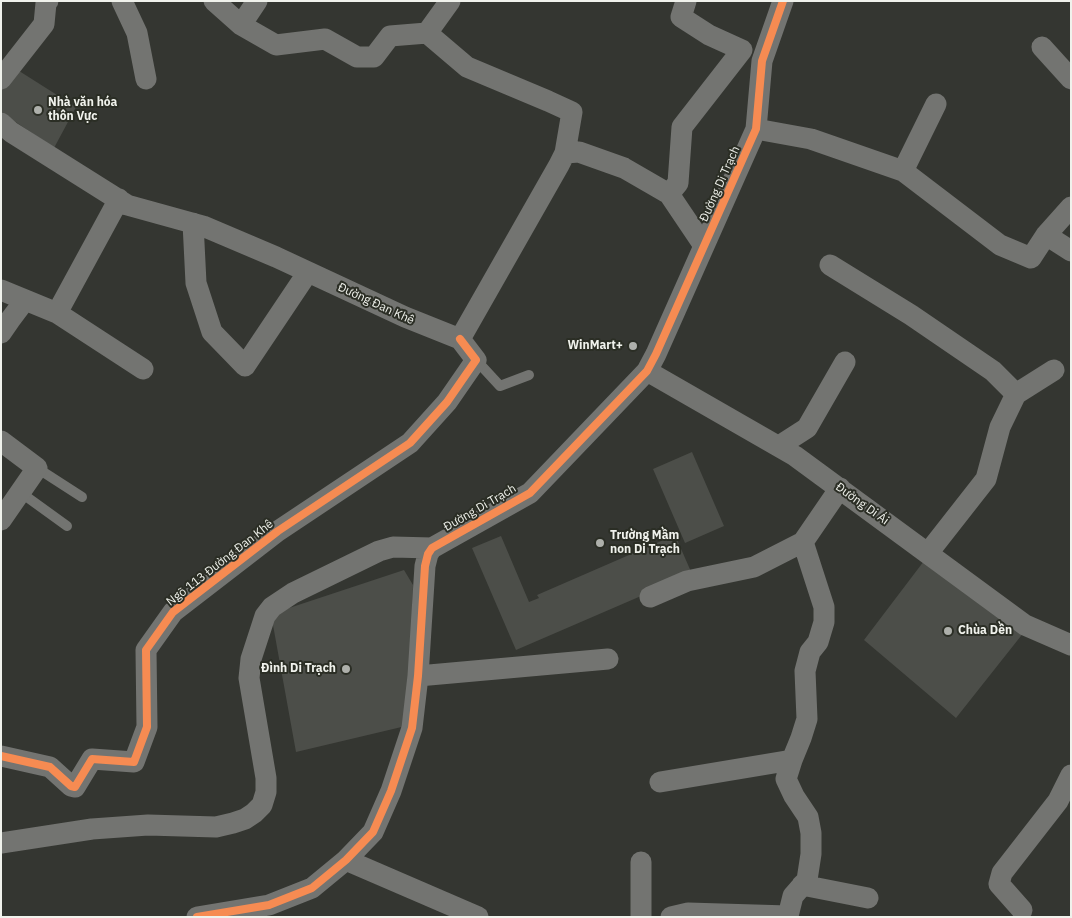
<!DOCTYPE html>
<meta charset="utf-8">
<style>
body{margin:0}
#map{position:relative;width:1072px;height:918px;overflow:hidden;background:#343631;font-family:"IBM Plex Sans",sans-serif}
canvas{display:block}
.frame{position:absolute;inset:0;border:2px solid #f0f2ec;pointer-events:none}
</style>
<div id="map">
<canvas width="1072" height="918"></canvas>
<div class="frame"></div>
</div>
<script>
const context = document.querySelector('canvas').getContext('2d');
context.lineJoin = 'round';
function paint(path, color) { context.fillStyle = color; context.fill(path, 'evenodd'); }
const toPath = rows => new Path2D(rows.map(r => 'M' + r).join(''));
function stroke(path, color, width, dash) { context.strokeStyle = color; context.lineWidth = width; context.lineCap = dash ? 'butt' : 'round'; context.setLineDash(dash || []); context.stroke(path); }
function drawText(font, color, halo, rows, align = 'center') {
  context.font = font + ' "IBM Plex Sans",sans-serif'; context.lineWidth = 4; context.setLineDash([]); context.textBaseline = 'middle'; context.strokeStyle = halo; context.fillStyle = color; for (const [text, x, y, turn = 0] of rows) {
    context.save(); context.translate(x, y); context.rotate((+turn || 0) * Math.PI / 180); context.textAlign = isNaN(turn) ? turn : align; if (halo) context.strokeText(text, 0, 0); context.fillText(text, 0, 0); context.restore();
  }
}
paint(toPath([
 [16,69,76,107,54,148,1,112,1,87],
 [692,452,724,526,685,543,653,469],
 [675,535,692,574,516,650,472,548,501,536,529,602,539,598,537,595],
 [927,557,1032,622,956,718,864,640],
 [404,570,413,585,410,725,296,752,271,614]
]), '#4c4e49');
stroke(toPath([
 [476,360,500,386,529,375],
 [37,468,82,497],
 [20,492,67,526]
]), '#737471', 10);
stroke(toPath([
 [122,1,137,33,146,79],
 [214,1,241,25,276,45,325,39,357,57,374,57,390,36,427,33],
 [450,1,427,33,467,67,548,101,572,112,565,153,559,165,460,339],
 [241,25,257,1],
 [1042,47,1071,79],
 [1,79,44,24,46,3,48,1],
 [1,123,11,132,127,205,203,226,276,257,405,317,460,339],
 [756,129,811,139,903,171,1000,245,1031,258,1046,235,1071,207],
 [565,153,579,152,624,168,669,194,704,246],
 [903,171,936,104],
 [669,194,678,183,682,127,742,50,709,35,681,17,686,1],
 [193,223,196,283,212,332,245,366,308,272],
 [1046,235,1071,251],
 [830,265,911,315,993,371,1016,394],
 [1,290,57,313,143,369],
 [57,313,119,199],
 [1,333,10,320,25,300],
 [647,371,795,456,1025,625,1071,645],
 [1,441,37,468,1,520],
 [779,446,807,428,845,362],
 [928,553,986,479,1000,427,1016,394,1054,370],
 [650,597,687,581,754,567,803,542],
 [418,676,608,659],
 [1,756,50,767,71,786,75,787,92,759,134,762,147,727,146,650,173,612,278,531,410,443,447,402,476,360,460,339],
 [660,782,792,760],
 [1,843,92,829,148,825,216,827,233,823,245,819,254,813,262,805,266,792,266,778,249,678,251,659,265,616,272,607,293,593,379,551,393,547,432,548],
 [346,860,478,917],
 [802,885,868,898],
 [1022,910,999,884,1002,873,1058,801,1071,775],
 [788,916,793,896,807,880,811,854,811,833,808,817,794,796,786,779,792,760,801,738,807,719,805,671,810,652,818,642,824,622,824,607,803,542,840,488],
 [197,917,269,905,312,888,346,860,373,832,391,791,412,728,418,676,425,566,428,554,432,548,530,493,647,371,656,354,756,129,762,61,783,1],
 [641,917,641,862],
 [671,917,688,913,788,916,788,917]
]), '#737471', 21);
stroke(toPath([
 [1,756,50,767,71,786,75,787,92,759,134,762,147,727,146,650,173,612,278,531,410,443,447,402,476,360,460,339],
 [197,917,269,905,312,888,346,860,373,832,391,791,412,728,418,676,425,566,428,554,432,548,530,493,647,371,656,354,756,129,762,61,783,1]
]), '#f68b52', 8);
for (const [x, y, r, color] of [
 [38,110,5,"#aeb0ab"],
 [633,346,5,"#aeb0ab"],
 [600,543,5,"#aeb0ab"],
 [948,631,5,"#aeb0ab"],
 [346,669,5,"#aeb0ab"]
]) { const dot = new Path2D(); dot.arc(x, y, r, 0, 2 * Math.PI); context.fillStyle = color; context.fill(dot); stroke(dot, '#2b2e25', 2); }
drawText('bold 12px', '#f0f2ec', '#2b2e25', [
 ["Nhà văn hóa",48,103],
 ["thôn Vực",48,117],
 ["WinMart+",623,346,"right"],
 ["Trường Mầm",610,536],
 ["non Di Trạch",610,550],
 ["Chùa Dền",958,631],
 ["Đình Di Trạch",336,669,"right"]
], 'left');
drawText('12px', '#f0f2ec', '#2b2e25', [
 ["Đường Di Trạch",720,184,-66],
 ["Đường Đan Khê",376,304,25],
 ["Đường Di Ái",862,504,36],
 ["Đường Di Trạch",480,508,-30],
 ["Ngõ 113 Đường Đan Khê",220,563,-38]
]);
</script>
